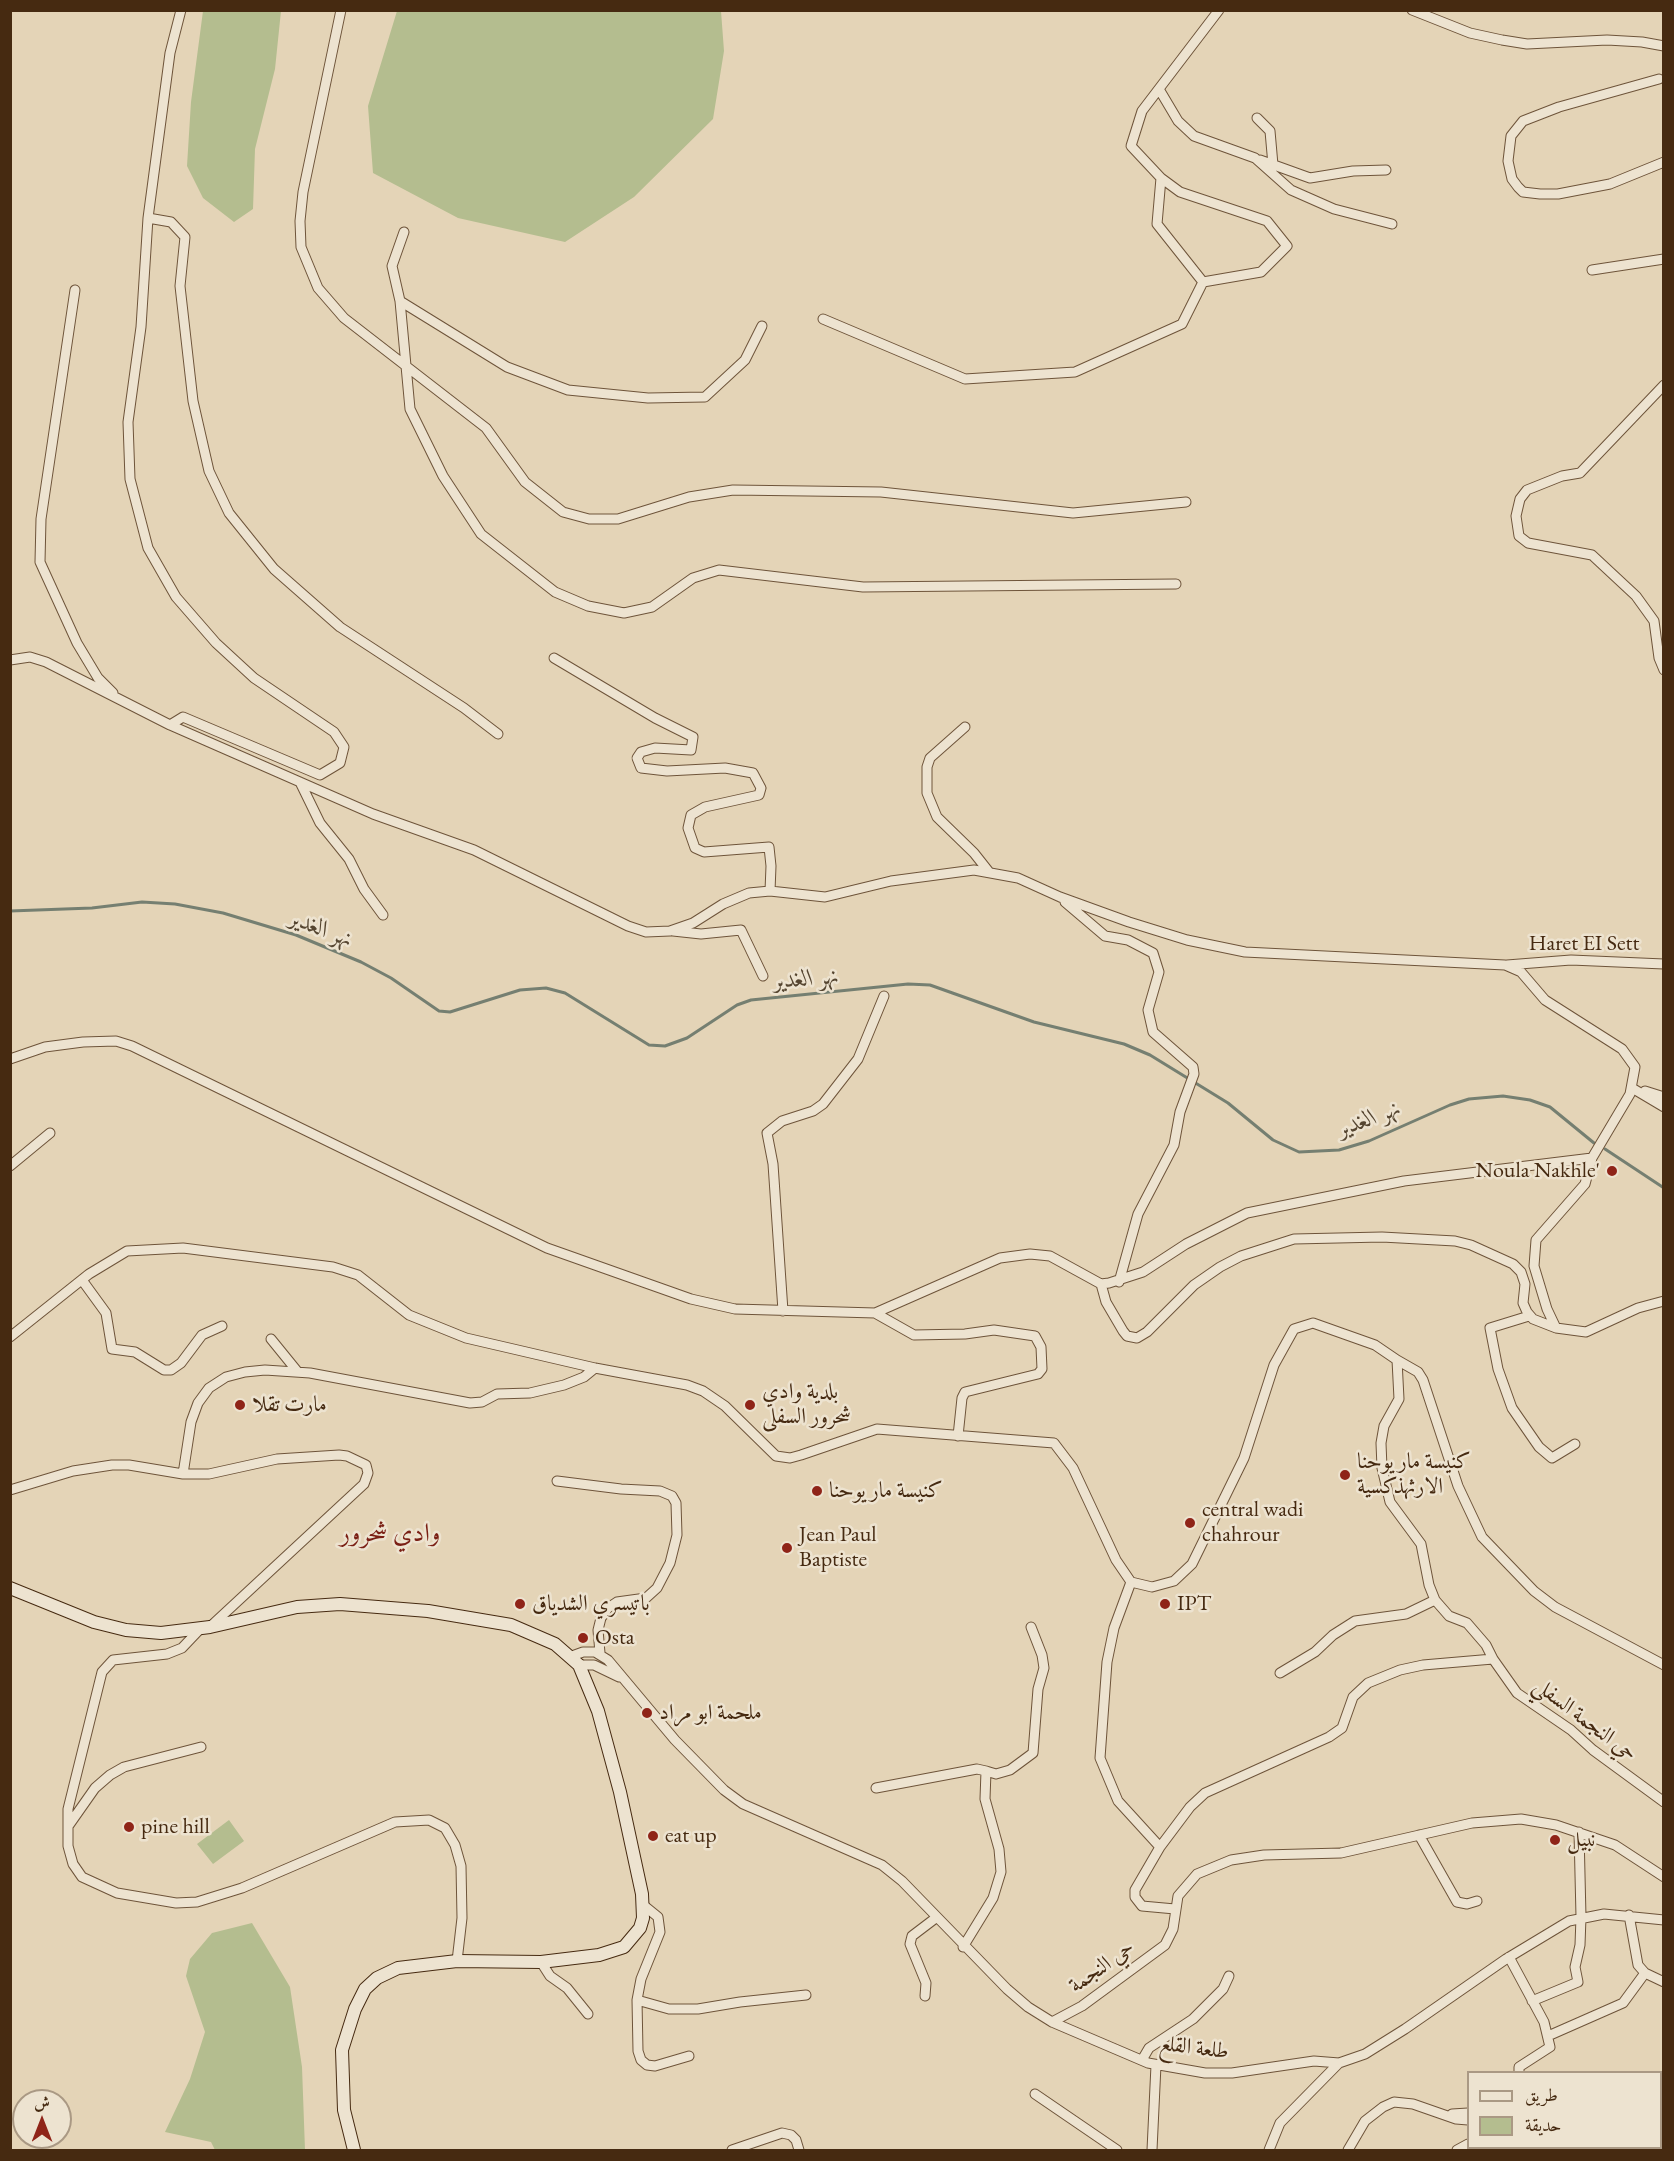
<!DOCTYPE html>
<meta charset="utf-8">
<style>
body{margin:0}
#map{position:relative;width:1674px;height:2161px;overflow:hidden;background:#e4d4b7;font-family:"EB Garamond",Amiri,serif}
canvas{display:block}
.frame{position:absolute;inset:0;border:12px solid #462a11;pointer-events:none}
.legend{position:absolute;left:1467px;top:2071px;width:195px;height:78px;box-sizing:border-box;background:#ede3d0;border:2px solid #aa9984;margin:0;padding:8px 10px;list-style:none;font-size:18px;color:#462a11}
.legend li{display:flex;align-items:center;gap:12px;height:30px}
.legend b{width:30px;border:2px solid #aa9984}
.north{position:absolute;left:12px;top:2089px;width:60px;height:60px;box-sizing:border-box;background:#ede3d0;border:2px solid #aa9984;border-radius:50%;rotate:0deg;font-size:16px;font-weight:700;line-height:24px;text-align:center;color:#462a11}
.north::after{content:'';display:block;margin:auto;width:21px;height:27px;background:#8f2418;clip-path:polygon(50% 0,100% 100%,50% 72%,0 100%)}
</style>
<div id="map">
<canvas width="1674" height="2161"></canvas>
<div class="frame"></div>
<ul class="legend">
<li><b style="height:8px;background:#ede3d0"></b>طريق</li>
<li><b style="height:16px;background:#b4bd8f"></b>حديقة</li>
</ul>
<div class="north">ش</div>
</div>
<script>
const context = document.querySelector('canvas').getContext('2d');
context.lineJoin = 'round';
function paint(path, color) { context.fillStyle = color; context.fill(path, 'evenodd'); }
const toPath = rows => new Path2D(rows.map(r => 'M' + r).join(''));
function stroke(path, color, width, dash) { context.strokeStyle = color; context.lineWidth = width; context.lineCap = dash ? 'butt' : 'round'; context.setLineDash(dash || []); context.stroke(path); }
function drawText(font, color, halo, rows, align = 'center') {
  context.font = font + ' "EB Garamond",Amiri,serif'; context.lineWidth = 5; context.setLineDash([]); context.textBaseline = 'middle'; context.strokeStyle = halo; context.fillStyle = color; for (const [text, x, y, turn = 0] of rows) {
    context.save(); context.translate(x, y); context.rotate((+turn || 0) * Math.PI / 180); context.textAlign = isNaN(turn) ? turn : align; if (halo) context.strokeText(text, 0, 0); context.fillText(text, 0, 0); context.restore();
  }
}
paint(toPath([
 [203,11,281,11,275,69,255,149,253,209,234,222,203,198,187,166,191,102],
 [397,11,721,11,724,51,713,119,634,197,565,242,458,218,373,173,368,106],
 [229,1820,244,1841,213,1864,197,1844],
 [252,1923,290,1987,302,2067,305,2150,215,2150,211,2142,165,2132,190,2079,205,2032,186,1976,190,1959,212,1933]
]), '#b4bd8f');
stroke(toPath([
 [10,911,92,908,142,902,175,904,223,913,296,935,361,962,391,978,439,1011,450,1012,520,990,546,988,565,993,649,1045,665,1046,687,1038,737,1005,751,1000,908,984,930,985,1034,1022,1124,1044,1150,1055,1228,1103,1273,1140,1299,1152,1339,1150,1369,1141,1450,1105,1469,1099,1503,1096,1530,1100,1550,1107,1594,1143],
 [1605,1149,1664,1188]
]), '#757f71', 3);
const street = toPath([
 [341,10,303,192,300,221,301,247,318,288,344,318,486,428,525,482,563,512,589,519,618,519,689,497,733,490,881,492,1073,513,1186,502],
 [1412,10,1470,33,1502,40,1527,44,1607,40,1642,42,1664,46],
 [1659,79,1559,107,1523,121,1511,136,1508,161,1512,179,1518,187,1523,192,1540,194,1558,194,1610,184,1664,162],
 [1159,89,1178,121,1194,136,1255,158,1291,190,1334,209,1392,224],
 [1257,118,1270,131,1273,165],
 [1260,160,1310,178,1353,171,1386,170],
 [1161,178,1157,224,1203,282,1261,272,1287,246,1267,221,1180,192,1161,178,1131,146,1142,111,1219,10],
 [148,218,171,222,185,237,180,286,193,401,209,471,229,513,274,569,340,627,464,708,498,734],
 [1592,270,1664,259],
 [75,290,41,519,40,562,77,643,98,678,113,693],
 [400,301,392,266,404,232],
 [823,319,965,379,1075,372,1182,324,1203,282],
 [762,326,745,360,705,397,648,398,568,390,507,367,400,301,410,409,443,476,481,534,555,592,588,606,624,613,652,607,693,578,719,570,863,587,1176,584],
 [1664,385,1580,473,1562,476,1527,490,1520,499,1516,516,1519,536,1528,543,1592,555,1636,596,1654,621,1659,658,1664,670],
 [554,658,655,718,693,737,691,750,655,748,641,752,637,758,641,768,667,771,725,768,753,773,761,788,759,795,705,807,691,815,688,828,695,848,704,852,769,847,771,866,770,891],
 [10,660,30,657,46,662,170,725,373,814,474,850,628,926,646,932,670,931,693,923,723,904,749,893,770,891,825,897,891,881,974,870,1018,878,1060,897,1129,922,1187,940,1245,952,1505,965,1521,972,1545,1000,1622,1049,1635,1067,1630,1094,1592,1158,1585,1184,1536,1240,1534,1266,1547,1309,1556,1328,1586,1332,1638,1308,1664,1301],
 [170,725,183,717,320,775,340,763,344,747,334,732,254,678,216,643,176,597,148,548,130,479,128,422,141,327,148,218,170,53,181,10],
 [965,727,930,758,927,767,927,793,937,817,974,853,989,872],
 [300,782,320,823,349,859,364,889,383,915],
 [1065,902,1105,936,1128,940,1153,953,1159,972,1148,1010,1153,1032,1193,1067,1194,1074,1180,1112,1174,1145,1138,1214,1119,1282],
 [673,931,701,934,741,930,763,976],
 [1507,965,1571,960,1664,964],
 [10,1059,45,1047,83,1042,116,1041,132,1046,547,1248,691,1299,735,1309,875,1313,1000,1258,1030,1254,1050,1256,1101,1284,1109,1283,1143,1272,1186,1244,1247,1213,1404,1181,1592,1158],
 [1632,1088,1664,1107],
 [1645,1091,1664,1097],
 [10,1166,50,1133],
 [82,1280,106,1313,112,1349,135,1352,164,1370,171,1370,181,1363,202,1335,222,1326],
 [1101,1284,1106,1302,1123,1331,1127,1336,1137,1338,1147,1332,1194,1285,1220,1267,1241,1256,1294,1239,1382,1237,1455,1241,1471,1245,1513,1264,1521,1272,1525,1284,1523,1303,1527,1312,1533,1319,1556,1328],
 [783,1311,773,1164,767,1133,782,1121,813,1111,823,1104,858,1059,884,996],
 [875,1313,914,1335,965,1334,994,1330,1035,1336,1041,1347,1042,1369,1038,1374,965,1392,962,1398,958,1436],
 [1529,1316,1490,1328,1498,1369,1512,1408,1539,1447,1552,1458,1575,1444],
 [10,1337,89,1274,127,1251,183,1248,333,1267,358,1275,409,1315,466,1338,595,1368,687,1385,703,1391,725,1406,776,1456,790,1458,801,1455,877,1429,1054,1443,1073,1468,1116,1560,1131,1582,1152,1587,1174,1581,1192,1564,1244,1458,1274,1365,1294,1329,1313,1323,1375,1345,1397,1360,1399,1399,1384,1426,1381,1443,1382,1468,1390,1502,1421,1544,1429,1585,1435,1600,1449,1616,1467,1623,1486,1645,1493,1659,1423,1665,1400,1670,1368,1683,1353,1697,1342,1728,1329,1737,1205,1793,1190,1807,1160,1847,1135,1890,1135,1897,1142,1906,1175,1909],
 [271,1339,297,1371],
 [1397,1360,1418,1372,1423,1380,1458,1486,1482,1537,1534,1591,1555,1607,1664,1665],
 [183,1474,191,1422,198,1403,209,1388,226,1377,245,1372,265,1370,310,1373,470,1403,482,1402,497,1394,530,1393,564,1385,584,1377,595,1368],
 [557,1481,621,1489,660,1491,672,1496,676,1503,677,1535,670,1563,657,1588,646,1598,617,1602,608,1608,601,1618,598,1630,600,1653],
 [10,1490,73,1471,112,1465,129,1465,183,1474,209,1474,277,1459,339,1455,347,1456,366,1465,368,1473,364,1484,212,1625],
 [1131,1582,1114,1628,1107,1662,1100,1758,1118,1801,1160,1847],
 [201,1628,182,1648,167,1654,113,1660,102,1672,68,1809,68,1846,73,1864,82,1877,117,1893,176,1903,197,1902,242,1888,395,1822,429,1820,445,1828,455,1845,461,1866,462,1918,457,1961],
 [572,1656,583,1652,595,1652,608,1660,675,1740,724,1790,743,1804,882,1865,902,1881,1007,1989,1028,2007,1052,2022,1082,2006,1165,1945,1173,1929,1178,1896,1197,1874,1231,1860,1264,1855,1341,1853,1472,1823,1521,1819,1556,1825,1615,1845,1664,1877],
 [1493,1659,1517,1693,1571,1730,1593,1750,1664,1802],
 [579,1665,594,1665,619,1677],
 [1280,1673,1315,1652,1333,1635,1355,1621,1406,1614,1435,1600],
 [986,1771,996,1774,1010,1770,1033,1753,1038,1689,1044,1668,1042,1655,1031,1627],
 [876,1788,977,1769,986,1771,985,1799,999,1849,1001,1872,993,1898,963,1947],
 [69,1825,95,1788,110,1775,124,1767,201,1747],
 [1419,1835,1457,1902,1467,1904,1477,1901],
 [642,1904,658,1917,660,1932,641,1979,637,2000,638,2051,641,2060,647,2065,655,2066,689,2056],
 [1629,1915,1638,1965,1645,1973,1664,1982],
 [1509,1957,1544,2022,1550,2047,1519,2067,1519,2072],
 [541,1962,550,1976,567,1988,588,2014],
 [925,1996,926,1983,910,1944,912,1936,937,1917],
 [637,2000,669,2009,698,2009,740,2002,806,1995],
 [1532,2001,1578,1982,1575,1967,1580,1945,1581,1917,1579,1832],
 [1052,2022,1148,2063,1205,2073,1232,2073,1314,2061,1339,2063],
 [1548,2036,1623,2003,1645,1973],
 [1142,2060,1149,2048,1193,2019,1223,1989,1229,1976],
 [1035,2094,1117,2150],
 [1452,2114,1468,2113],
 [732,2150,782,2133,791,2135,796,2140,799,2150],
 [1152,2150,1156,2065],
 [1269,2150,1280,2123,1339,2063,1365,2054,1405,2029,1506,1959,1569,1921,1604,1914,1664,1920],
 [1348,2150,1365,2121,1383,2107,1394,2102,1413,2104,1456,2119,1468,2120],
 [1457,2150,1468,2144]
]);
const secondary = toPath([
 [10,1588,94,1622,126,1630,161,1633,210,1627,297,1607,340,1604,428,1611,511,1625,555,1644,579,1665,598,1711,620,1792,642,1894,643,1918,640,1928,624,1947,599,1955,541,1962,457,1961,398,1968,377,1978,365,1989,355,2009,342,2050,344,2110,354,2150]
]);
stroke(street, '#6e543a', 11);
stroke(secondary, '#462a11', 14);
stroke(street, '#ede3d0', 9);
stroke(secondary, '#ede3d0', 12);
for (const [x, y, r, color] of [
 [1612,1171,6,"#8f2418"],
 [240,1405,6,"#8f2418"],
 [750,1405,6,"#8f2418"],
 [1345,1475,6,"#8f2418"],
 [817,1491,6,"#8f2418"],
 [1190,1523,6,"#8f2418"],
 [787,1548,6,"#8f2418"],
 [520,1604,6,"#8f2418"],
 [1165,1604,6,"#8f2418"],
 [583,1638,6,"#8f2418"],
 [647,1713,6,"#8f2418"],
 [129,1827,6,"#8f2418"],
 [653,1836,6,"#8f2418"],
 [1555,1840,6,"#8f2418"]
]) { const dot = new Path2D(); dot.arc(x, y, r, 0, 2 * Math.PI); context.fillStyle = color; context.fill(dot); stroke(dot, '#ede3d0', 2); }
drawText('22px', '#462a11', '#ede3d0', [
 ["Haret EI Sett",1584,944],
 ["حي النجمة السفلي",1585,1720,37],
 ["حي النجمة",1102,1967,-35],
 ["طلعة القلع",1194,2048,7]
]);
drawText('22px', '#462a11', '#ede3d0', [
 ["Noula Nakhle'",1600,1171,"right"],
 ["بلدية وادي",762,1392],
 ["شحرور السفلى",762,1417],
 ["مارت تقلا",252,1405],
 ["كنيسة مار يوحنا",1357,1462],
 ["الارثهذكسية",1357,1487],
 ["كنيسة مار يوحنا",829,1491],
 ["central wadi",1202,1510],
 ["chahrour",1202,1535],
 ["Jean Paul",799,1535],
 ["Baptiste",799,1560],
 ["باتيسري الشدياق",532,1604],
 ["IPT",1177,1604],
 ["Osta",595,1638],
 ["ملحمة ابو مراد",659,1713],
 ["pine hill",141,1827],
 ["eat up",665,1836],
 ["نبيل",1567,1840]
], 'left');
drawText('italic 24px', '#564631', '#ede3d0', [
 ["نهر الغدير",321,929,21],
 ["نهر الغدير",806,979,-5],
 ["نهر الغدير",1369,1119,-21]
]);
drawText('26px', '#7a1f14', '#ede3d0', [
 ["وادي شحرور",390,1534]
]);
</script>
